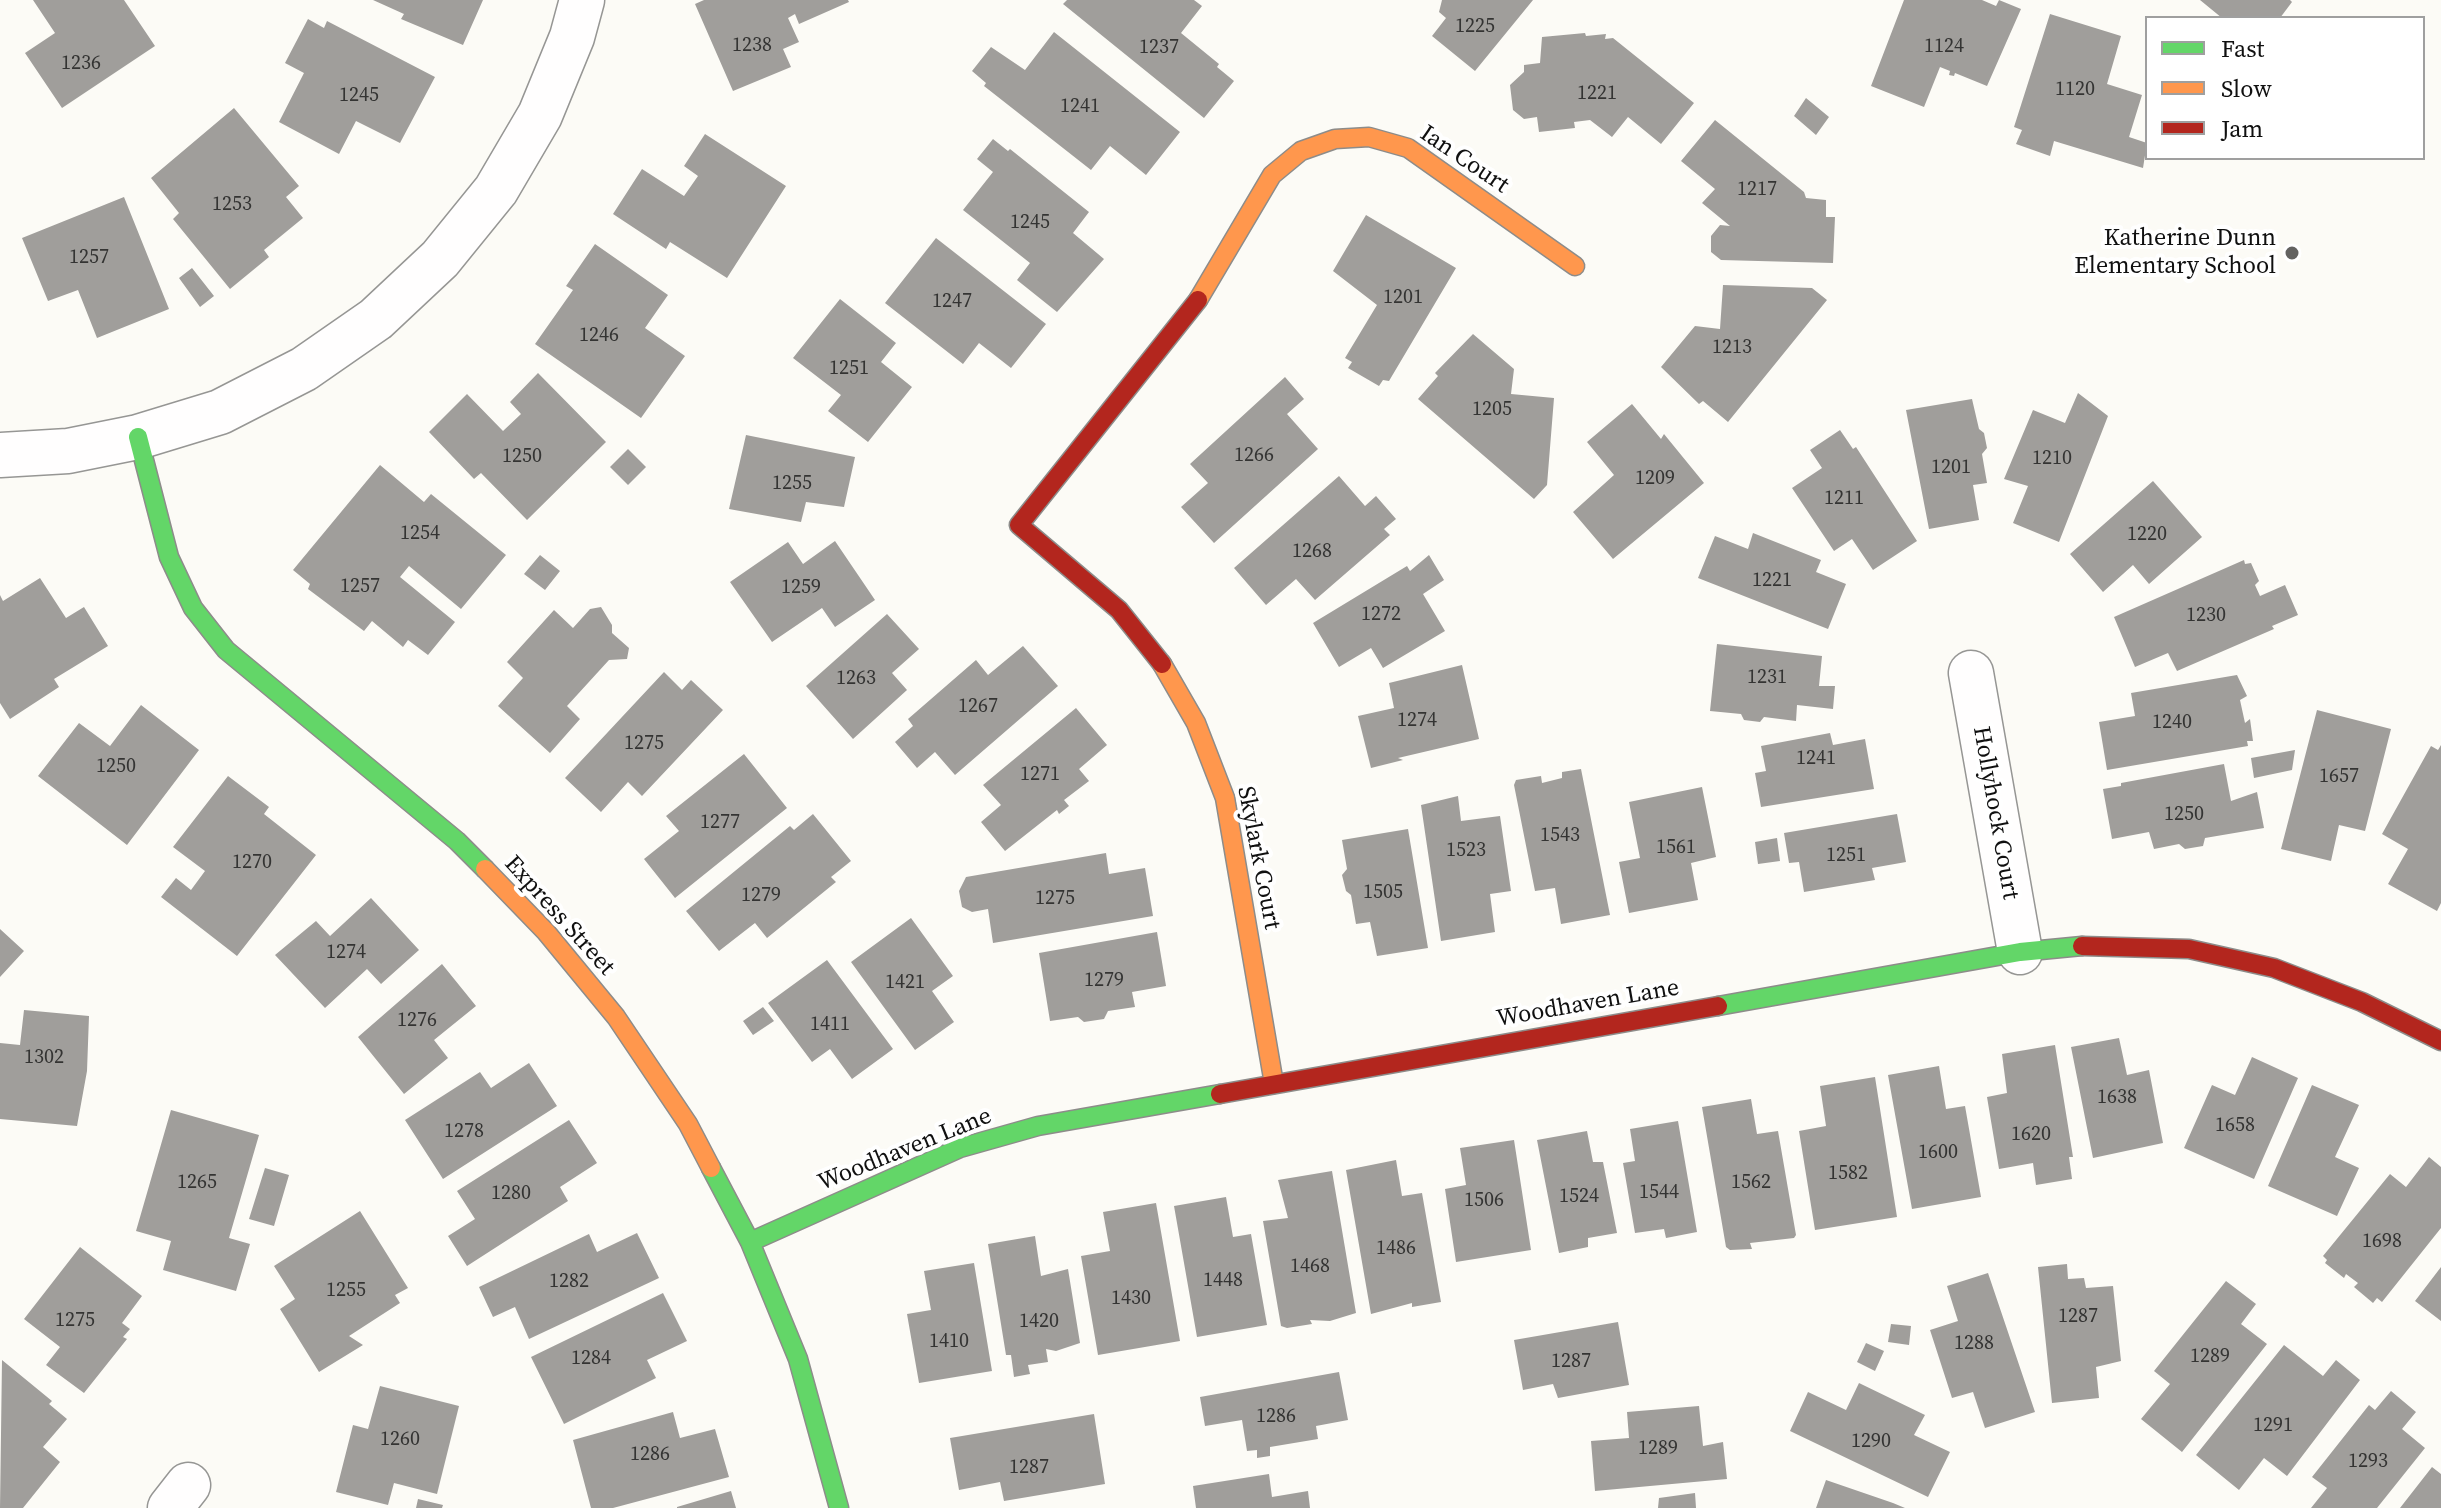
<!DOCTYPE html>
<style>
body{margin:0}
#map{position:relative;width:2441px;height:1508px;overflow:hidden;background:#fcfbf6;font-family:"Source Serif 4",serif}
canvas{display:block}
.legend{position:absolute;left:2145px;top:16px;width:280px;height:144px;box-sizing:border-box;background:#fff;border:2px solid #9f9f9f;margin:0;padding:10px 14px;list-style:none;font-size:24px;color:#101010}
.legend li{display:flex;align-items:center;gap:16px;height:40px}
.legend b{width:40px;border:2px solid #9f9f9f}
</style>
<div id="map">
<canvas width="2441" height="1508"></canvas>
<ul class="legend">
<li><b style="height:10px;background:#63d668"></b>Fast</li>
<li><b style="height:10px;background:#ff974d"></b>Slow</li>
<li><b style="height:10px;background:#b3261e"></b>Jam</li>
</ul>
</div>
<script>
const context = document.querySelector('canvas').getContext('2d');
context.lineJoin = 'round';
function paint(path, color) { context.fillStyle = color; context.fill(path, 'evenodd'); }
const toPath = rows => new Path2D(rows.map(r => 'M' + r).join(''));
function stroke(path, color, width, dash) { context.strokeStyle = color; context.lineWidth = width; context.lineCap = dash ? 'butt' : 'round'; context.setLineDash(dash || []); context.stroke(path); }
function drawText(font, color, halo, rows, align = 'center') {
  context.font = font + ' "Source Serif 4",serif'; context.lineWidth = 8; context.setLineDash([]); context.textBaseline = 'middle'; context.strokeStyle = halo; context.fillStyle = color; for (const [text, x, y, turn = 0] of rows) {
    context.save(); context.translate(x, y); context.rotate((+turn || 0) * Math.PI / 180); context.textAlign = isNaN(turn) ? turn : align; if (halo) context.strokeText(text, 0, 0); context.fillText(text, 0, 0); context.restore();
  }
}
paint(toPath([
 [33,0,124,0,155,46,62,108,25,53,55,33],
 [373,0,483,0,463,45,401,19,404,14],
 [704,0,848,0,849,2,799,24,795,14,788,18,799,42,783,49,791,67,733,91,695,4],
 [1067,0,1194,0,1202,6,1181,33,1219,64,1217,67,1234,81,1204,118,1063,4],
 [1442,0,1533,0,1475,71,1432,36,1446,18,1439,12],
 [1904,0,1982,0,1996,6,1999,0,2021,9,1987,86,1955,73,1954,76,1949,75,1950,71,1940,67,1924,107,1871,86],
 [2200,0,2290,0,2292,2,2280,18,2222,18],
 [2050,14,2121,36,2107,84,2142,95,2129,137,2147,143,2143,168,2054,141,2050,156,2016,144,2022,130,2014,127],
 [308,19,324,28,327,21,435,77,400,143,356,121,339,154,279,122,304,73,285,63],
 [1054,32,1180,132,1146,175,1110,146,1091,170,984,86,986,83,972,71,991,47,1025,70],
 [1585,33,1586,36,1606,34,1605,39,1613,38,1694,103,1661,144,1628,117,1612,137,1590,120,1574,122,1575,128,1539,132,1537,117,1524,119,1513,110,1510,85,1524,72,1524,65,1540,63,1542,37],
 [1806,98,1829,117,1816,135,1794,116],
 [234,108,299,186,286,197,303,218,264,250,269,257,230,289,173,219,179,213,151,178],
 [1715,120,1804,192,1806,198,1826,200,1826,217,1835,217,1833,263,1721,260,1711,252,1711,236,1720,225,1730,226,1702,203,1715,189,1681,161],
 [705,134,786,186,727,278,670,242,666,249,613,214,642,169,684,196,698,176,684,166],
 [993,139,1008,151,1010,149,1089,212,1073,233,1104,259,1057,312,1017,280,1030,263,963,210,993,172,977,159],
 [124,197,169,309,97,338,78,290,48,301,22,238],
 [1366,215,1456,268,1389,381,1383,380,1379,386,1348,368,1352,362,1345,358,1377,305,1333,271],
 [936,238,1046,324,1011,368,979,343,963,364,885,303],
 [595,244,668,295,645,328,685,356,641,418,535,344,573,290,566,286],
 [192,268,214,296,200,307,179,278],
 [1723,285,1812,288,1827,300,1728,422,1703,401,1699,404,1661,367,1695,326,1720,329],
 [840,299,896,343,881,362,912,387,868,442,828,411,841,395,793,358],
 [1473,334,1514,369,1511,394,1554,398,1547,485,1534,499,1418,399,1438,376,1435,373],
 [538,373,606,442,527,520,481,473,474,479,429,432,467,394,503,431,521,414,510,402],
 [1285,377,1304,399,1287,414,1318,449,1214,543,1181,507,1208,483,1190,464],
 [2078,393,2108,416,2059,542,2013,523,2028,486,2004,479,2033,410,2065,423],
 [1972,399,1979,429,1984,433,1987,448,1982,454,1987,483,1973,485,1979,520,1929,529,1906,410],
 [1632,404,1661,439,1664,434,1704,483,1613,559,1573,512,1614,475,1587,442],
 [1840,430,1853,449,1856,447,1917,541,1873,570,1852,539,1834,551,1792,488,1822,468,1810,450],
 [746,435,855,457,844,507,806,502,801,522,729,509],
 [628,449,646,467,628,485,610,467],
 [380,465,424,502,431,494,506,555,461,609,409,566,400,577,455,622,428,655,408,640,403,647,372,621,364,631,308,589,310,584,293,570],
 [1339,476,1365,506,1376,496,1396,519,1384,529,1390,535,1315,600,1296,579,1266,605,1234,568],
 [2153,481,2202,537,2149,584,2133,565,2103,592,2070,554],
 [1753,533,1821,560,1816,572,1846,584,1828,629,1698,578,1715,536,1748,549],
 [835,541,875,600,835,627,822,608,772,642,730,582,788,542,803,564],
 [540,555,560,571,545,590,524,574],
 [1429,555,1444,580,1423,594,1445,631,1383,668,1371,648,1339,667,1313,623,1407,566,1410,571],
 [2244,560,2245,564,2251,563,2259,581,2255,585,2260,596,2285,585,2298,615,2272,626,2274,629,2177,671,2168,653,2135,667,2114,617],
 [40,578,66,618,84,607,108,646,54,679,59,687,10,719,0,703,0,595,3,601],
 [601,607,612,625,612,633,629,648,627,659,609,660,567,706,580,719,550,753,498,706,523,678,507,662,554,610,573,628,590,609],
 [887,614,919,649,892,673,907,690,853,739,806,686],
 [1717,644,1822,656,1819,686,1835,686,1833,709,1797,705,1796,721,1764,717,1760,722,1744,720,1741,714,1710,711],
 [1023,646,1058,686,955,775,935,752,917,768,895,742,913,726,908,719,976,660,988,675],
 [1462,665,1479,739,1398,758,1403,760,1371,768,1358,716,1394,708,1389,683],
 [664,672,682,690,691,680,723,710,642,796,628,782,601,812,565,778],
 [2237,675,2247,696,2240,700,2245,723,2250,719,2253,741,2247,741,2248,746,2107,770,2099,722,2135,716,2131,693],
 [141,705,199,750,127,845,38,776,79,723,110,746],
 [1076,708,1107,745,1079,769,1089,781,1064,800,1069,806,1059,814,1057,810,1005,851,981,822,1001,805,983,785],
 [2317,710,2391,729,2365,831,2339,825,2331,861,2281,849],
 [1830,733,1833,745,1865,739,1874,789,1761,807,1755,773,1766,771,1761,746],
 [2441,745,2441,903,2437,911,2388,884,2408,849,2382,834,2431,746,2438,750],
 [2295,750,2292,770,2254,778,2251,758],
 [744,754,787,808,675,898,644,859,679,831,666,816],
 [2224,764,2231,801,2257,792,2264,828,2205,838,2203,846,2185,849,2179,844,2154,849,2149,832,2112,839,2103,789,2121,786,2121,783],
 [1581,769,1610,915,1561,924,1555,888,1535,891,1514,785,1516,780,1541,776,1542,783,1562,778,1562,772],
 [228,776,269,807,264,814,316,855,237,956,161,897,176,878,191,890,205,871,173,847],
 [1702,787,1716,857,1691,863,1698,900,1629,913,1619,862,1640,858,1629,802],
 [1458,796,1461,821,1500,816,1511,891,1490,894,1495,932,1441,941,1421,805],
 [813,814,851,861,831,877,836,882,767,938,755,923,719,951,686,911,790,826,794,830],
 [1897,814,1906,862,1872,868,1875,880,1804,892,1799,862,1789,863,1784,833],
 [1408,829,1428,948,1377,956,1370,922,1356,924,1351,895,1346,891,1342,875,1347,869,1342,840],
 [1777,838,1780,861,1758,864,1755,842],
 [1106,853,1109,874,1145,868,1153,916,993,943,988,909,972,912,962,907,959,891,966,877],
 [371,898,419,950,381,984,367,969,325,1008,275,955,316,921,330,936],
 [911,918,953,976,932,991,954,1022,915,1050,851,962],
 [0,929,24,951,0,977],
 [1157,932,1166,986,1132,992,1135,1007,1108,1011,1104,1019,1084,1022,1078,1017,1050,1021,1039,953],
 [827,960,893,1049,852,1079,830,1049,812,1062,768,1003],
 [442,964,476,1006,434,1040,448,1058,404,1094,358,1037],
 [763,1007,774,1021,753,1035,743,1021],
 [24,1010,89,1016,87,1071,77,1126,0,1119,0,1043,20,1045],
 [2119,1038,2127,1075,2149,1070,2163,1143,2093,1158,2071,1047],
 [2055,1045,2073,1157,2069,1157,2072,1179,2036,1185,2033,1163,1999,1169,1987,1097,2007,1093,2002,1054],
 [2252,1057,2298,1078,2254,1179,2184,1148,2212,1085,2235,1095],
 [529,1063,557,1106,443,1179,405,1120,480,1072,491,1088],
 [1939,1066,1946,1109,1965,1106,1981,1197,1912,1209,1888,1075],
 [1875,1077,1897,1217,1815,1230,1799,1131,1826,1126,1820,1086],
 [2312,1085,2359,1105,2335,1157,2359,1168,2337,1216,2268,1186],
 [1751,1099,1757,1134,1778,1131,1796,1235,1794,1238,1750,1243,1752,1249,1730,1250,1726,1247,1702,1107],
 [171,1110,259,1135,229,1238,250,1244,236,1291,163,1270,171,1241,136,1231],
 [569,1120,597,1163,560,1187,568,1201,467,1266,448,1236,475,1219,457,1191],
 [1678,1121,1697,1232,1666,1238,1664,1229,1635,1233,1623,1163,1635,1161,1630,1129],
 [1587,1131,1593,1162,1603,1162,1617,1233,1588,1238,1588,1247,1559,1253,1537,1140],
 [1514,1140,1531,1250,1456,1262,1445,1189,1466,1185,1460,1148],
 [2429,1157,2441,1167,2441,1228,2382,1302,2377,1298,2373,1303,2354,1287,2358,1283,2346,1274,2344,1278,2325,1263,2327,1260,2323,1256,2390,1174,2406,1187],
 [1396,1160,1402,1196,1422,1193,1441,1302,1412,1307,1412,1303,1371,1314,1346,1170],
 [265,1168,289,1175,274,1226,249,1219],
 [1332,1171,1356,1313,1330,1321,1310,1320,1312,1324,1287,1328,1281,1326,1263,1221,1288,1218,1278,1180],
 [1226,1197,1233,1237,1251,1234,1267,1325,1197,1337,1174,1206],
 [1156,1203,1180,1341,1098,1355,1081,1256,1110,1251,1103,1212],
 [360,1211,408,1288,395,1295,400,1303,349,1336,363,1345,319,1372,280,1309,295,1299,274,1266],
 [637,1233,659,1278,529,1339,515,1307,493,1317,479,1287,589,1234,597,1252],
 [1035,1236,1041,1276,1068,1269,1080,1343,1056,1351,1046,1349,1048,1362,1028,1365,1030,1374,1014,1377,1011,1355,1006,1355,988,1244],
 [80,1247,142,1296,122,1323,130,1329,123,1337,127,1339,84,1393,46,1365,60,1347,24,1319],
 [974,1263,992,1371,919,1383,907,1314,931,1310,924,1271],
 [2067,1264,2068,1279,2084,1278,2086,1288,2113,1286,2121,1361,2096,1367,2099,1398,2052,1403,2038,1267],
 [2441,1267,2441,1321,2415,1301],
 [1988,1273,2035,1412,1985,1428,1973,1392,1952,1398,1930,1330,1958,1321,1947,1286],
 [2226,1281,2256,1304,2241,1324,2267,1344,2182,1452,2141,1419,2170,1384,2154,1371],
 [663,1293,687,1341,647,1360,656,1378,564,1424,531,1357],
 [1618,1322,1629,1385,1558,1398,1553,1384,1523,1390,1514,1340],
 [1891,1324,1911,1326,1909,1345,1888,1342],
 [1866,1343,1884,1351,1875,1371,1857,1362],
 [2284,1345,2323,1376,2336,1360,2360,1380,2287,1476,2264,1458,2239,1490,2196,1455],
 [2,1360,52,1401,49,1404,67,1419,43,1447,60,1462,23,1508,0,1508],
 [1339,1372,1348,1420,1316,1426,1318,1439,1270,1447,1270,1456,1257,1458,1257,1450,1247,1451,1242,1420,1205,1426,1200,1397],
 [1859,1383,1925,1415,1914,1435,1950,1452,1928,1497,1790,1431,1808,1392,1846,1410],
 [380,1386,459,1406,437,1494,394,1483,388,1505,336,1492,353,1425,368,1429],
 [2391,1391,2416,1412,2402,1429,2425,1448,2377,1508,2311,1508,2327,1488,2312,1477,2369,1405,2375,1410],
 [1699,1406,1703,1446,1723,1442,1727,1479,1595,1491,1591,1441,1629,1438,1627,1412],
 [673,1412,680,1438,715,1429,729,1477,613,1508,591,1508,573,1440],
 [1094,1414,1105,1484,1004,1501,1000,1482,959,1490,950,1438],
 [2432,1467,2441,1474,2441,1508,2400,1508],
 [1269,1474,1272,1497,1308,1491,1310,1508,1196,1508,1193,1486],
 [1826,1480,1893,1503,1905,1508,1816,1508],
 [731,1491,736,1508,677,1508,677,1507],
 [1695,1493,1696,1508,1658,1508,1659,1498],
 [418,1499,443,1505,442,1508,416,1508]
]), '#a09e9b');
const street = toPath([
 [0,455,68,451,138,437,220,412,304,369,376,319,440,259,496,190,540,115,572,37,582,0],
 [1971,673,2020,952],
 [170,1508,188,1485]
]);
const fast = toPath([
 [138,437,169,557,193,608,226,650,457,841,485,869],
 [1718,1006,2020,952,2082,946],
 [711,1168,750,1242,798,1359,839,1508],
 [750,1242,960,1148,1038,1126,1220,1094]
]);
const slow = toPath([
 [1198,300,1272,175,1301,151,1335,139,1369,137,1408,148,1575,266],
 [1162,664,1196,723,1225,798,1274,1084],
 [485,869,546,932,616,1017,688,1124,711,1168]
]);
const jam = toPath([
 [1162,664,1119,610,1019,525,1198,300],
 [2082,946,2189,949,2274,968,2362,1002,2441,1041],
 [1220,1094,1718,1006]
]);
stroke(street, '#969694', 47);
stroke(fast, '#8d8c8a', 21);
stroke(slow, '#8d8c8a', 21);
stroke(jam, '#8d8c8a', 21);
stroke(street, '#fffefe', 44);
stroke(fast, '#63d668', 18);
stroke(slow, '#ff974d', 18);
stroke(jam, '#b3261e', 18);
for (const [x, y, r, color] of [
 [2292,253,8,"#636260"]
]) { const dot = new Path2D(); dot.arc(x, y, r, 0, 2 * Math.PI); context.fillStyle = color; context.fill(dot); stroke(dot, '#fff', 3); }
drawText('20px', '#343433', null, [
 ["1225",1475,27],
 ["1238",752,46],
 ["1124",1944,47],
 ["1237",1159,48],
 ["1236",81,64],
 ["1120",2075,90],
 ["1221",1597,94],
 ["1245",359,96],
 ["1241",1080,107],
 ["1217",1757,190],
 ["1253",232,205],
 ["1245",1030,223],
 ["1257",89,258],
 ["1201",1403,298],
 ["1247",952,302],
 ["1246",599,336],
 ["1213",1732,348],
 ["1251",849,369],
 ["1205",1492,410],
 ["1266",1254,456],
 ["1250",522,457],
 ["1210",2052,459],
 ["1201",1951,468],
 ["1209",1655,479],
 ["1255",792,484],
 ["1211",1844,499],
 ["1254",420,534],
 ["1220",2147,535],
 ["1268",1312,552],
 ["1221",1772,581],
 ["1257",360,587],
 ["1259",801,588],
 ["1272",1381,615],
 ["1230",2206,616],
 ["1231",1767,678],
 ["1263",856,679],
 ["1267",978,707],
 ["1274",1417,721],
 ["1240",2172,723],
 ["1275",644,744],
 ["1241",1816,759],
 ["1250",116,767],
 ["1271",1040,775],
 ["1657",2339,777],
 ["1250",2184,815],
 ["1277",720,823],
 ["1543",1560,836],
 ["1561",1676,848],
 ["1523",1466,851],
 ["1251",1846,856],
 ["1270",252,863],
 ["1505",1383,893],
 ["1279",761,896],
 ["1275",1055,899],
 ["1274",346,953],
 ["1279",1104,981],
 ["1421",905,983],
 ["1276",417,1021],
 ["1411",830,1025],
 ["1302",44,1058],
 ["1638",2117,1098],
 ["1658",2235,1126],
 ["1278",464,1132],
 ["1620",2031,1135],
 ["1600",1938,1153],
 ["1582",1848,1174],
 ["1265",197,1183],
 ["1562",1751,1183],
 ["1544",1659,1193],
 ["1280",511,1194],
 ["1524",1579,1197],
 ["1506",1484,1201],
 ["1698",2382,1242],
 ["1486",1396,1249],
 ["1468",1310,1267],
 ["1448",1223,1281],
 ["1282",569,1282],
 ["1255",346,1291],
 ["1430",1131,1299],
 ["1287",2078,1317],
 ["1275",75,1321],
 ["1420",1039,1322],
 ["1410",949,1342],
 ["1288",1974,1344],
 ["1289",2210,1357],
 ["1284",591,1359],
 ["1287",1571,1362],
 ["1286",1276,1417],
 ["1291",2273,1426],
 ["1260",400,1440],
 ["1290",1871,1442],
 ["1289",1658,1449],
 ["1286",650,1455],
 ["1293",2368,1462],
 ["1287",1029,1468]
]);
drawText('24px', '#101010', '#fff', [
 ["Ian Court",1464,160,34],
 ["Hollyhock Court",1995,813,80],
 ["Skylark Court",1258,858,79],
 ["Express Street",559,916,48],
 ["Woodhaven Lane",1588,1004,-10],
 ["Woodhaven Lane",905,1150,-22]
]);
drawText('24px', '#101010', '#fff', [
 ["Katherine Dunn",2276,239],
 ["Elementary School",2276,267]
], 'right');
</script>
